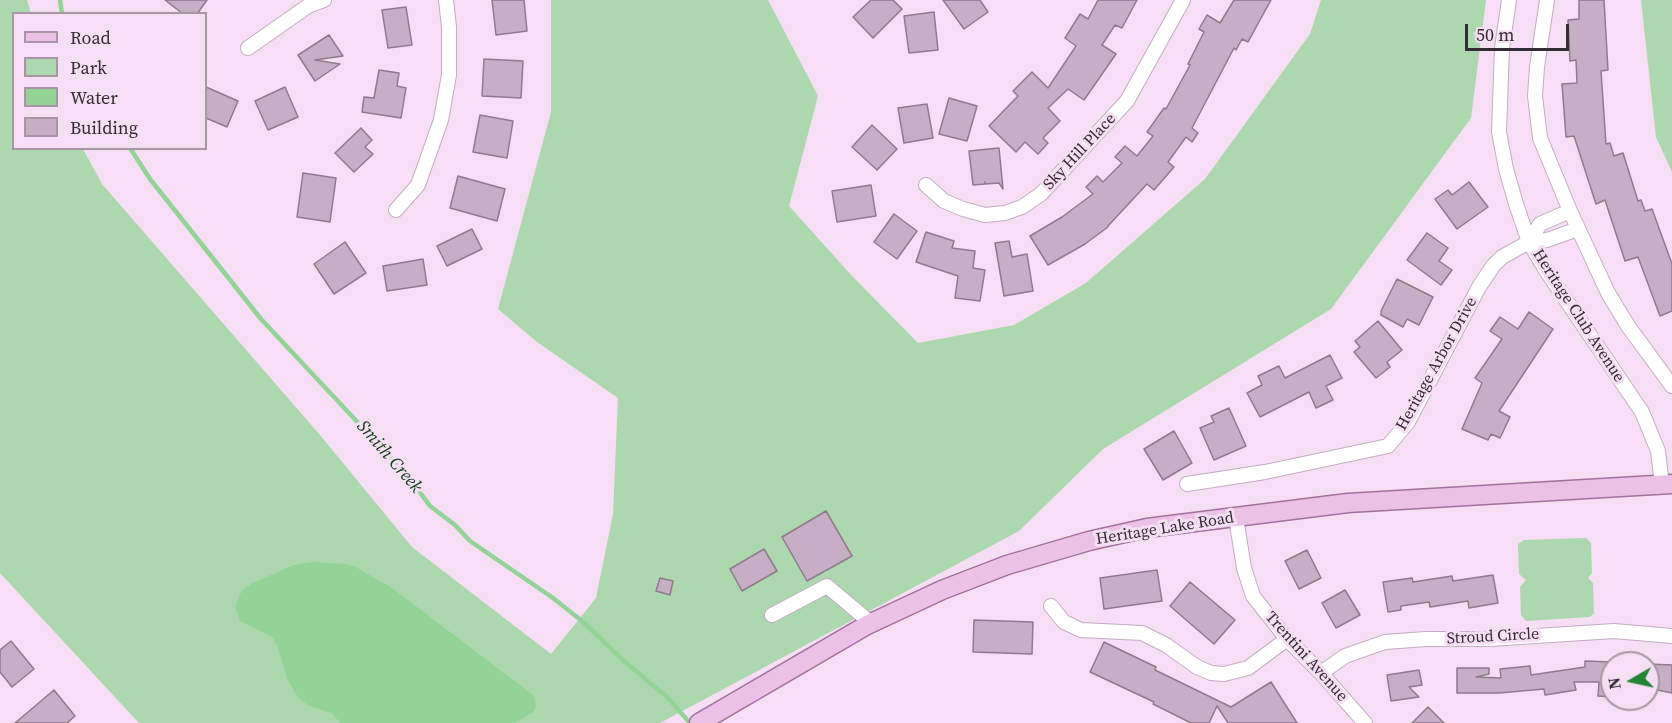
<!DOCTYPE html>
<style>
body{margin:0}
#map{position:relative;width:1672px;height:723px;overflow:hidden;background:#f6def4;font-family:"Source Serif 4",serif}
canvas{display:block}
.legend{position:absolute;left:12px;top:12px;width:195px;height:138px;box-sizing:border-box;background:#f6def4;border:2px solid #a896a7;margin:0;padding:8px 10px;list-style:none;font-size:18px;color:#342b34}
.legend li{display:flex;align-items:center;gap:12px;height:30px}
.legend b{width:30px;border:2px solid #a896a7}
.north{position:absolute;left:1600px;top:651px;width:60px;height:60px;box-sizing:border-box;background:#f6def4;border:2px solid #a896a7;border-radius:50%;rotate:261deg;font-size:16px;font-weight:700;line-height:24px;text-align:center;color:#342b34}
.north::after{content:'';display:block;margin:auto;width:21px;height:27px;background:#258335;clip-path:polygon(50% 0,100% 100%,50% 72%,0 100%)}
.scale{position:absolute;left:1465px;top:24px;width:104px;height:27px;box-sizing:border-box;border:3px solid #342b34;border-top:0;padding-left:8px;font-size:18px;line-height:21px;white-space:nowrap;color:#342b34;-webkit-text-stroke:4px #f6def4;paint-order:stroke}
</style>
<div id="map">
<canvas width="1672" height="723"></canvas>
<ul class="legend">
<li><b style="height:8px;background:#ebc1e8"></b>Road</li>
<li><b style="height:16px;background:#add7ae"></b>Park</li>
<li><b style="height:16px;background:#94d398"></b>Water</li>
<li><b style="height:16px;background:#c6aec4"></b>Building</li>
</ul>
<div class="north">N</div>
<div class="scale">50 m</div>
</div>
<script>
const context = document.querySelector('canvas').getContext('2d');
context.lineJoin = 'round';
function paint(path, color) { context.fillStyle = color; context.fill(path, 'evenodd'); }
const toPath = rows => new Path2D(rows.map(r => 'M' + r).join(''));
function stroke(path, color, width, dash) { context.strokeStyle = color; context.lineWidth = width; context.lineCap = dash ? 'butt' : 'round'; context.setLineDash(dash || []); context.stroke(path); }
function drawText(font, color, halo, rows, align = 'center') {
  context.font = font + ' "Source Serif 4",serif'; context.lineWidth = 6; context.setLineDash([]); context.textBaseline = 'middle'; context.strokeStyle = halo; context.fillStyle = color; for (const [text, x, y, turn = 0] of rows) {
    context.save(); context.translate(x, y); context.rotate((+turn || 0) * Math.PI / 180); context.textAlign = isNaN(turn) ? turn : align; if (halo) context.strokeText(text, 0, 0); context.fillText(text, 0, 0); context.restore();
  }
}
paint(toPath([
 [0,0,27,0,31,13,14,14,14,148,83,149,102,184,320,435,412,547,551,654,596,598,613,514,618,398,537,342,498,309,551,112,551,0,768,0,818,96,789,206,853,277,918,343,1014,325,1086,283,1205,179,1310,34,1321,0,1486,0,1471,118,1331,309,1103,449,1019,531,660,723,139,723,0,573],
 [1641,0,1672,0,1672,172,1656,137],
 [1586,538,1591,543,1592,573,1588,578,1593,583,1594,613,1590,617,1526,621,1521,615,1520,587,1526,580,1519,574,1518,544,1524,540]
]), '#add7ae');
paint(toPath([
 [314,562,345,564,356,567,392,588,533,695,535,698,536,707,533,712,515,723,341,723,331,713,308,705,298,698,287,678,277,645,272,637,240,621,235,607,242,590,251,584,293,565]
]), '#94d398');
stroke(toPath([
 [60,0,62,14],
 [130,148,150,179,261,319,407,475,430,506,455,525,470,541,553,598,582,621,625,662,667,697,690,723]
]), '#94d398', 4.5);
const building = toPath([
 [165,0,207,0,197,14,183,14,165,0],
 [492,0,524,0,527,31,496,35,492,0],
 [871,0,893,0,902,9,873,38,853,17,871,0],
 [943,0,980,0,988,12,964,29,943,0],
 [1098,0,1137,0,1122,28,1115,25,1102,45,1116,54,1084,100,1068,89,1048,108,1060,121,1043,138,1048,143,1038,154,1025,142,1016,152,989,126,1018,96,1013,91,1032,72,1048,88,1076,46,1065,38,1080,14,1088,19,1098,0],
 [1234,0,1271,0,1248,42,1242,39,1236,50,1234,48,1192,128,1198,133,1192,142,1186,137,1168,162,1174,167,1154,190,1147,184,1108,226,1108,227,1085,244,1048,265,1030,236,1062,217,1093,194,1086,187,1097,176,1103,182,1122,163,1115,157,1125,146,1137,156,1153,136,1147,132,1164,108,1166,109,1190,65,1188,64,1204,32,1199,29,1207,15,1220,23,1234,0],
 [1579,0,1604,0,1608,70,1601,71,1606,144,1610,143,1614,156,1623,153,1638,201,1641,200,1645,211,1652,209,1672,264,1672,311,1660,316,1638,257,1625,261,1605,200,1596,204,1574,136,1566,137,1562,84,1577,83,1576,60,1570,61,1568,20,1579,19,1579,0],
 [406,7,412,45,388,48,382,10,406,7],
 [934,12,938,50,909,53,904,16,934,12],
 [329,35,343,56,315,60,340,64,315,81,298,55,329,35],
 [484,59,523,61,521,98,482,96,484,59],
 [379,70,399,73,397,86,406,88,401,118,362,112,364,97,374,98,379,70],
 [206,87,238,101,227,127,206,118,206,87],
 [285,87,298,117,268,130,255,101,285,87],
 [949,98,977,106,967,141,939,134,949,98],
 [927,104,933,138,904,143,898,108,927,104],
 [480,115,513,121,507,158,473,152,480,115],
 [872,125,897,149,877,170,852,147,872,125],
 [361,128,372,140,365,147,373,154,354,172,335,153,361,128],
 [999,148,1003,189,999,183,985,184,985,182,985,184,973,185,969,151,999,148],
 [303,173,336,178,330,222,297,217,303,173],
 [458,176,505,189,497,221,450,208,458,176],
 [1469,182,1488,207,1457,229,1435,199,1448,190,1452,195,1469,182],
 [871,185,876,216,837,222,832,191,871,185],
 [894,214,917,231,897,259,874,242,894,214],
 [472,229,482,249,447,266,437,246,472,229],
 [926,232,954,241,952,248,975,251,973,268,985,270,980,301,955,298,958,276,916,262,926,232],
 [1427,233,1448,248,1439,261,1452,270,1441,285,1407,260,1427,233],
 [1009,241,1012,257,1027,254,1033,291,1004,296,995,243,1009,241],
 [345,242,366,273,334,294,314,264,345,242],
 [423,259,427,285,387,291,383,266,423,259],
 [1397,279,1433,297,1419,325,1407,319,1403,327,1381,315,1381,311,1397,279],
 [1529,312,1553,329,1499,411,1510,417,1500,438,1491,434,1488,440,1462,429,1482,383,1475,378,1502,339,1490,331,1500,317,1518,329,1529,312],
 [1378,321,1402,350,1387,362,1390,367,1376,378,1354,352,1360,347,1355,341,1378,321],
 [1330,355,1342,378,1326,386,1333,400,1316,408,1309,392,1260,417,1247,393,1262,385,1258,376,1279,366,1285,378,1330,355],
 [1229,408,1246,446,1214,460,1200,428,1214,422,1211,416,1229,408],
 [1174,431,1192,463,1163,480,1144,449,1174,431],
 [826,511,852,556,807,581,782,537,826,511],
 [764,549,777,571,742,591,730,569,764,549],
 [1307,550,1321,578,1299,589,1285,561,1307,550],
 [1157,570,1162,601,1104,609,1100,578,1157,570],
 [1493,575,1498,603,1469,608,1468,601,1430,607,1429,602,1401,606,1401,610,1388,612,1383,582,1412,578,1413,582,1452,576,1453,581,1493,575],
 [660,578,673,581,670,595,656,591,660,578],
 [1190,582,1235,620,1214,644,1170,606,1190,582],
 [1345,590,1360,615,1336,628,1322,603,1345,590],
 [974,620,1033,622,1032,654,973,652,974,620],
 [11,641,34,669,12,687,0,672,0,650,11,641],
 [1104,642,1156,667,1155,670,1231,707,1271,682,1297,723,1228,723,1217,706,1209,723,1191,723,1153,704,1154,702,1090,672,1104,642],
 [1585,661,1612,662,1612,697,1598,696,1599,682,1574,682,1576,690,1545,695,1544,689,1499,693,1457,693,1457,668,1489,668,1489,674,1476,677,1501,678,1500,669,1530,666,1531,675,1585,667,1585,661],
 [1648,664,1672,665,1672,693,1648,688,1648,664],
 [1419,670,1422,685,1409,687,1419,697,1391,701,1387,675,1419,670],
 [54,690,75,716,67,723,15,723,54,690],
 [1428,707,1444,723,1412,723,1428,707]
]);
paint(building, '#c6aec4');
stroke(building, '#907a8e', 1.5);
const minor = toPath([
 [1509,0,1502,48,1499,132,1506,169,1516,204,1529,242,1545,269,1642,412,1658,451,1662,485],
 [1547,0,1537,67,1535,96,1540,138,1570,211,1608,293,1628,326,1672,386],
 [248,48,308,6,324,0],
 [926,185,944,201,963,209,985,215,1005,213,1022,207,1041,194,1127,101,1183,0],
 [396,210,418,185,441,120,449,75,449,27,446,0],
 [1529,242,1540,224,1570,211],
 [1187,484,1265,472,1388,446,1408,422,1479,287,1493,266,1502,257,1529,242,1547,240,1578,229],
 [1236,518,1244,568,1253,596,1287,639,1321,673,1365,723],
 [1051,606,1064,622,1081,630,1142,633,1166,645,1197,667,1211,673,1224,674,1248,668,1287,639],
 [772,615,827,586,871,623],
 [1321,673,1345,656,1385,642,1426,639,1489,639,1614,631,1672,636]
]);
const major = toPath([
 [699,723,867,625,942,590,1007,565,1089,541,1147,528,1348,503,1672,484]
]);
stroke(minor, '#c5adc3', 16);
stroke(major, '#a2719f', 21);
stroke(minor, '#fff', 14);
stroke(major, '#ebc1e8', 18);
drawText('16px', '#342b34', '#f6def4', [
 ["Sky Hill Place",1080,152,-47],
 ["Heritage Club Avenue",1578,316,57],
 ["Heritage Arbor Drive",1437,364,-61],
 ["Heritage Lake Road",1165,529,-9],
 ["Stroud Circle",1493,637,-3],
 ["Trentini Avenue",1306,657,48]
]);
drawText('italic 18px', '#113d17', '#f6def4', [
 ["Smith Creek",389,457,49]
]);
</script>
